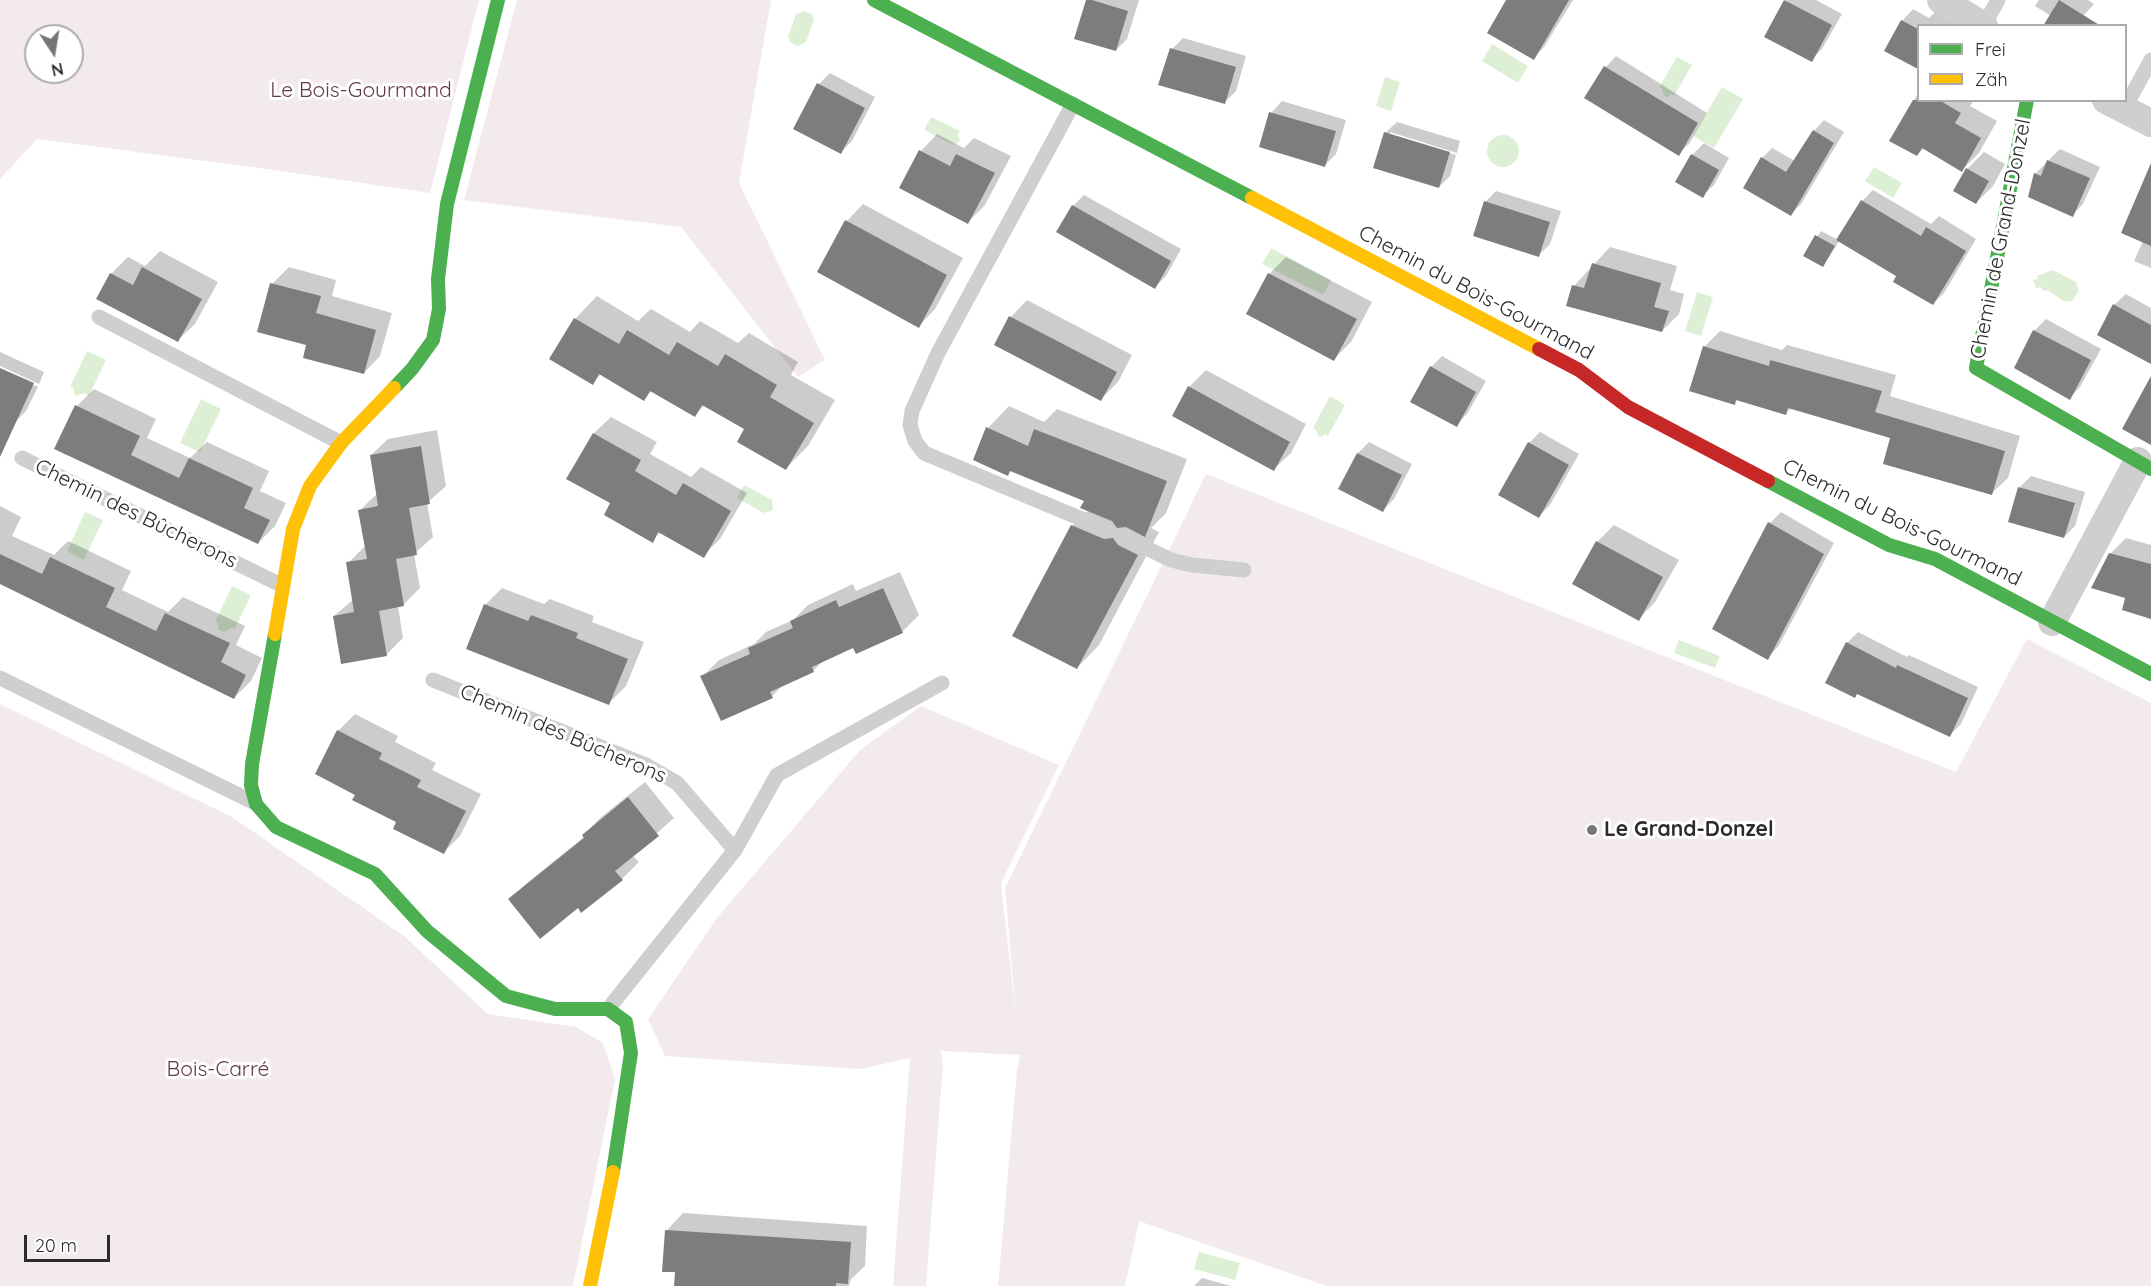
<!DOCTYPE html>
<meta charset="utf-8">
<style>
body{margin:0}
#map{position:relative;width:2151px;height:1286px;overflow:hidden;background:#fff;font-family:Quicksand,sans-serif}
canvas{display:block}
.legend{position:absolute;left:1917px;top:24px;width:210px;height:78px;box-sizing:border-box;background:#fff;border:2px solid #ababab;margin:0;padding:8px 10px;list-style:none;font-size:18px;color:#2c2c2c}
.legend li{display:flex;align-items:center;gap:12px;height:30px}
.legend b{width:30px;border:2px solid #ababab}
.north{position:absolute;left:24px;top:24px;width:60px;height:60px;box-sizing:border-box;background:#fff;border:2px solid #ababab;border-radius:50%;rotate:168deg;font-size:16px;font-weight:700;line-height:24px;text-align:center;color:#2c2c2c}
.north::after{content:'';display:block;margin:auto;width:21px;height:27px;background:#767676;clip-path:polygon(50% 0,100% 100%,50% 72%,0 100%)}
.scale{position:absolute;left:24px;top:1235px;width:86px;height:27px;box-sizing:border-box;border:3px solid #2c2c2c;border-top:0;padding-left:8px;font-size:18px;line-height:21px;white-space:nowrap;color:#2c2c2c;-webkit-text-stroke:4px #fff;paint-order:stroke}
</style>
<div id="map">
<canvas width="2151" height="1286"></canvas>
<ul class="legend">
<li><b style="height:8px;background:#4caf50"></b>Frei</li>
<li><b style="height:8px;background:#ffc107"></b>Zäh</li>
</ul>
<div class="north">N</div>
<div class="scale">20 m</div>
</div>
<script>
const context = document.querySelector('canvas').getContext('2d');
context.lineJoin = 'round';
function paint(path, color) { context.fillStyle = color; context.fill(path, 'evenodd'); }
const toPath = rows => new Path2D(rows.map(r => 'M' + r).join(''));
function stroke(path, color, width, dash) { context.strokeStyle = color; context.lineWidth = width; context.lineCap = dash ? 'butt' : 'round'; context.setLineDash(dash || []); context.stroke(path); }
function drawText(font, color, halo, rows, align = 'center') {
  context.font = font + ' Quicksand,sans-serif'; context.lineWidth = 6; context.setLineDash([]); context.textBaseline = 'middle'; context.strokeStyle = halo; context.fillStyle = color; for (const [text, x, y, turn = 0] of rows) {
    context.save(); context.translate(x, y); context.rotate((+turn || 0) * Math.PI / 180); context.textAlign = isNaN(turn) ? turn : align; if (halo) context.strokeText(text, 0, 0); context.fillText(text, 0, 0); context.restore();
  }
}
paint(toPath([
 [0,0,479,0,430,193,267,169,37,139,0,179],
 [36,36,72,36,72,72,36,72],
 [517,0,771,0,739,183,825,360,798,377,681,227,464,200],
 [1206,474,1956,772,2027,639,2151,703,2151,1286,1326,1286,1139,1221,1125,1286,998,1286,1017,1070,1020,1055,941,1051,943,1064,926,1286,893,1286,910,1058,860,1069,665,1056,648,1019,717,918,860,750,921,706,1059,765,1001,883,1016,1016,1005,888],
 [0,704,232,817,404,936,488,1014,576,1027,603,1043,615,1079,573,1286,0,1286]
]), '#f3eaec');
paint(toPath([
 [805,11,812,14,814,20,806,42,798,46,791,43,788,37,796,14],
 [1492,44,1528,66,1518,83,1482,61],
 [1677,57,1692,65,1674,96,1671,94,1668,97,1664,96,1662,89,1659,87],
 [1385,77,1400,82,1391,111,1376,106],
 [1722,87,1743,99,1714,148,1693,136],
 [931,117,960,131,958,135,960,141,953,145,924,130],
 '1487 151a16 16 0 1 1 32 0a16 16 0 1 1-32 0Z',
 [1874,167,1902,183,1893,198,1865,181],
 [1271,248,1331,280,1323,295,1262,264],
 [2053,270,2076,282,2079,291,2072,301,2065,302,2049,291,2042,290,2041,287,2036,288,2033,280,2038,279,2037,276],
 [1697,292,1713,297,1701,336,1685,331],
 [87,351,106,360,89,396,84,393,76,396,74,393,74,389,70,387],
 [1330,396,1345,405,1328,436,1325,434,1322,437,1318,436,1316,430,1313,428],
 [201,399,221,409,200,452,180,443],
 [744,485,772,500,773,510,764,513,737,498],
 [85,512,103,520,84,560,67,551],
 [232,586,251,595,235,629,232,628,224,632,219,630,216,620],
 [1679,640,1720,656,1715,668,1674,653],
 [1199,1252,1240,1263,1235,1280,1194,1269]
]), '#ddf0d6');
paint(toPath([
 [1087,0,1139,0,1127,39,1116,50],
 [1508,0,1573,0,1544,47,1533,58],
 [1786,0,1816,0,1842,14,1822,49,1811,60],
 [2039,0,2088,0,2094,4,2074,26,2051,16,2035,6],
 [1913,9,1929,18,1938,9,1968,26,1918,26,1918,67,1886,50,1902,21],
 [1183,38,1246,56,1236,91,1225,102,1172,49],
 [1616,56,1707,113,1689,144,1678,154,1586,98,1606,67],
 [830,73,875,97,852,141,841,152,819,84],
 [1918,93,1918,100,1974,100,1970,106,1997,121,1979,153,1962,170,1924,148,1917,155,1892,140],
 [1282,101,1346,120,1336,154,1325,165,1271,113],
 [1824,120,1844,132,1801,204,1791,214,1762,158,1772,148,1795,161,1814,131],
 [1397,122,1460,141,1457,153,1390,132,1390,135,1456,155,1450,176,1439,187,1385,133],
 [937,134,964,148,974,138,1011,156,985,205,968,222,921,151],
 [1704,143,1729,158,1714,185,1702,196,1677,181,1692,155],
 [2060,149,2100,167,2083,204,2072,215,2035,174],
 [1984,152,2005,164,1993,186,1976,203,1967,169],
 [2151,168,2151,268,2134,261,2143,241],
 [1873,190,1931,224,1939,216,1976,239,1944,293,1933,304,1898,276,1840,240,1823,266,1805,255,1821,231,1838,240,1862,201],
 [1496,191,1561,211,1550,244,1539,255,1485,202],
 [1084,195,1181,249,1166,276,1155,287,1073,206],
 [863,204,963,258,935,309,919,326,819,271,847,221],
 [1610,247,1677,266,1670,290,1684,294,1679,314,1662,331,1574,286],
 [160,251,218,282,195,324,178,340,111,274,128,257,145,266],
 [1286,257,1372,302,1351,342,1334,359,1248,313,1270,273],
 [289,267,336,280,332,296,392,313,380,356,364,373,308,344,272,284],
 [2126,294,2151,308,2151,362,2114,305],
 [597,296,638,321,651,309,690,332,700,321,738,343,749,333,798,362,791,375,835,400,808,446,786,468,747,429,705,405,695,415,652,391,644,399,601,374,593,383,575,319],
 [1027,300,1132,355,1118,382,1101,399,1011,317],
 [2046,319,2101,349,2080,387,2069,399,2015,367,2034,331],
 [1720,331,1782,350,1787,345,1896,375,1890,396,2020,436,2008,478,1992,493,1892,437,1791,408,1786,413,1738,399,1734,403,1704,347],
 [0,352,44,372,39,384,0,366],
 [1442,356,1486,381,1467,414,1456,425,1431,367],
 [0,369,38,387,26,411,15,422,0,415],
 [1206,370,1306,424,1291,453,1274,469,1189,387],
 [94,389,156,419,147,438,190,458,207,442,269,471,260,491,286,503,275,526,258,543,57,448,77,406],
 [1009,406,1044,422,1057,409,1187,459,1166,513,1151,528,1159,532,1099,645,1077,668,1072,526,1089,510,1086,500,1011,470,1007,474,975,459,988,428],
 [611,417,657,442,650,454,691,477,701,467,747,493,720,539,703,556,661,532,652,541,612,503,568,478,594,433],
 [437,430,446,486,427,503,433,537,414,554,420,588,403,605,398,606,403,638,386,655,334,616,354,599,348,563,365,546,360,510,378,493,371,455,388,439],
 [1540,432,1579,454,1550,505,1539,516,1529,443],
 [1369,442,1412,464,1394,499,1383,510,1340,489,1358,453],
 [2031,476,2085,492,2075,526,2064,537,2020,487],
 [0,506,21,517,12,536,54,555,68,541,131,571,122,590,168,612,183,597,245,626,236,645,262,658,251,681,234,698,0,583],
 [1781,512,1834,543,1778,647,1767,658,1770,523],
 [1614,525,1679,560,1655,602,1639,619,1574,584,1598,541],
 [2126,538,2151,545,2151,617,2127,597,2110,554],
 [900,572,919,615,902,632,854,646,825,659,813,671,784,684,772,696,702,677,719,660,754,644,766,632,793,620,808,605,853,584,856,591],
 [502,588,544,604,550,599,594,616,592,622,644,642,626,686,609,703,485,605],
 [1858,632,1907,657,1909,655,1978,687,1961,724,1949,736,1847,643],
 [355,714,398,736,395,742,436,763,432,770,481,794,460,836,444,852,357,794,338,731],
 [645,782,674,818,632,855,639,862,622,879,578,906,510,899,527,883,585,836,584,835,600,818],
 [683,1213,867,1226,865,1266,851,1279,849,1286,676,1286,677,1271,667,1230],
 [1202,1278,1231,1286,1194,1286]
]), '#0003');
paint(toPath([
 [1086,0,1092,0,1128,11,1116,51,1074,39],
 [1506,0,1569,0,1534,60,1487,33],
 [1784,0,1832,25,1812,62,1764,37],
 [2059,0,2101,26,2043,26],
 [1901,20,1918,29,1918,69,1884,51],
 [1170,48,1236,67,1225,104,1158,85],
 [1604,66,1698,123,1679,156,1584,98],
 [817,83,865,108,841,154,793,129],
 [1913,100,1939,100,1961,113,1955,123,1981,138,1962,172,1922,148,1917,156,1889,141],
 [1269,112,1336,131,1325,167,1259,147],
 [1813,130,1834,143,1791,216,1743,188,1761,157,1786,172],
 [1384,132,1450,152,1439,188,1373,168],
 [919,150,950,166,956,154,995,173,968,224,899,188],
 [1691,154,1719,170,1703,198,1675,182],
 [2047,160,2090,178,2073,217,2028,197,2034,173,2041,176],
 [2151,163,2151,246,2121,233],
 [1966,168,1989,181,1976,204,1953,191],
 [1861,200,1921,236,1926,227,1966,251,1933,305,1893,282,1896,276,1836,240],
 [1484,201,1550,222,1539,257,1473,236],
 [1072,205,1171,261,1155,289,1056,232],
 [845,220,947,275,919,328,817,272],
 [1815,235,1835,246,1823,267,1803,256],
 [1592,263,1661,283,1654,307,1669,311,1662,332,1566,306,1572,285,1584,288],
 [142,267,202,299,178,342,96,299,110,273,133,285],
 [1268,273,1357,319,1334,361,1246,314],
 [270,283,321,296,316,313,376,330,364,374,303,358,306,345,257,332],
 [2113,304,2151,325,2151,364,2097,335],
 [1009,316,1117,372,1101,401,994,345],
 [574,318,619,344,627,330,669,355,677,342,718,366,725,354,777,385,770,397,814,423,786,470,737,442,744,429,702,405,695,417,650,391,644,401,599,374,593,385,549,359],
 [2033,330,2091,360,2070,400,2014,368],
 [1703,346,1769,366,1770,360,1882,391,1875,412,2005,451,1992,495,1883,464,1890,438,1788,408,1786,415,1736,400,1735,405,1689,391],
 [1430,366,1476,392,1457,427,1410,402],
 [0,368,34,383,0,457],
 [2151,376,2151,445,2122,429],
 [1188,386,1290,442,1274,471,1172,416],
 [75,405,140,436,131,455,179,478,189,458,253,488,244,508,270,520,258,544,54,449],
 [986,427,1028,446,1034,429,1167,481,1145,537,1126,527,1117,528,1112,521,1080,508,1084,501,1010,471,1008,476,973,460],
 [593,433,641,460,635,471,676,495,683,483,731,511,704,558,658,532,653,543,604,515,610,503,566,479],
 [1528,442,1569,465,1539,518,1498,495],
 [421,446,430,504,409,508,417,555,396,559,404,606,379,611,387,656,341,664,333,616,354,612,346,562,367,559,358,510,378,506,370,455],
 [1357,453,1402,475,1383,512,1338,489],
 [2018,487,2075,503,2064,538,2008,522],
 [1768,522,1824,554,1768,660,1712,629],
 [1071,525,1104,539,1113,538,1118,545,1138,555,1077,669,1012,636],
 [1596,541,1663,577,1639,621,1572,584],
 [2109,553,2151,564,2151,619,2122,610,2125,598,2091,588],
 [0,554,42,574,50,557,115,588,106,607,156,631,165,613,230,643,221,662,246,675,234,699,0,584],
 [883,588,903,633,856,654,853,648,812,667,814,672,770,692,773,698,721,721,700,676,750,654,748,648,793,628,790,621,836,600,839,607],
 [484,604,528,621,531,615,578,633,576,638,628,659,609,705,466,649],
 [1846,642,1896,668,1897,665,1968,698,1950,737,1857,694,1855,698,1825,683],
 [337,730,382,753,379,759,421,780,417,787,466,811,444,854,393,829,396,822,352,800,355,795,315,774],
 [628,797,659,836,615,871,623,880,581,913,578,908,540,939,508,899,584,838,582,835],
 [665,1230,851,1242,848,1284,836,1283,836,1286,674,1286,675,1272,662,1272]
]), '#7d7d7d');
stroke(toPath([
 [1984,25,1998,0],
 [1073,104,938,353,912,411,910,425,915,441,924,453,1108,530],
 [2124,109,2151,60],
 [99,317,341,443],
 [22,458,283,586],
 [1122,536,1171,560,1192,565,1244,570],
 [0,678,253,802],
 [433,680,646,765,677,783,735,850],
 [608,1009,735,850,777,775,942,683]
]), '#cfcfcf', 15);
stroke(toPath([
 [1941,0,1984,26],
 [2106,100,2151,123],
 [2052,622,2138,461]
]), '#cfcfcf', 28);
stroke(toPath([
 [874,0,1252,198],
 [2027,100,1976,368,2151,469],
 [394,388,412,369,433,340,439,309,438,279,447,204,498,0],
 [1768,481,1889,545,1935,559,2151,674],
 [275,634,252,764,251,785,256,804,276,827,375,874,427,931,506,996,555,1009,608,1009,626,1022,631,1053,613,1172]
]), '#4caf50', 14);
stroke(toPath([
 [1252,198,1539,349],
 [275,634,293,529,310,486,341,443,394,388],
 [590,1286,613,1172]
]), '#ffc107', 14);
stroke(toPath([
 [1539,349,1579,370,1628,407,1768,481]
]), '#c62828', 14);
for (const [x, y, r, color] of [
 [1592,830,6,"#767676"]
]) { const dot = new Path2D(); dot.arc(x, y, r, 0, 2 * Math.PI); context.fillStyle = color; context.fill(dot); stroke(dot, '#fff', 2); }
drawText('21px', '#663a40', '#fff', [
 ["Le Bois-Gourmand",361,91],
 ["Bois-Carré",218,1070]
]);
drawText('21px', '#2c2c2c', '#fff', [
 ["Chemin de Grand-Donzel",2001,239,-79],
 ["Chemin du Bois-Gourmand",1476,293,28],
 ["Chemin des Bûcherons",136,514,26],
 ["Chemin du Bois-Gourmand",1902,523,26],
 ["Chemin des Bûcherons",563,734,23]
]);
drawText('bold 21px', '#2c2c2c', '#fff', [
 ["Le Grand-Donzel",1604,830]
], 'left');
</script>
